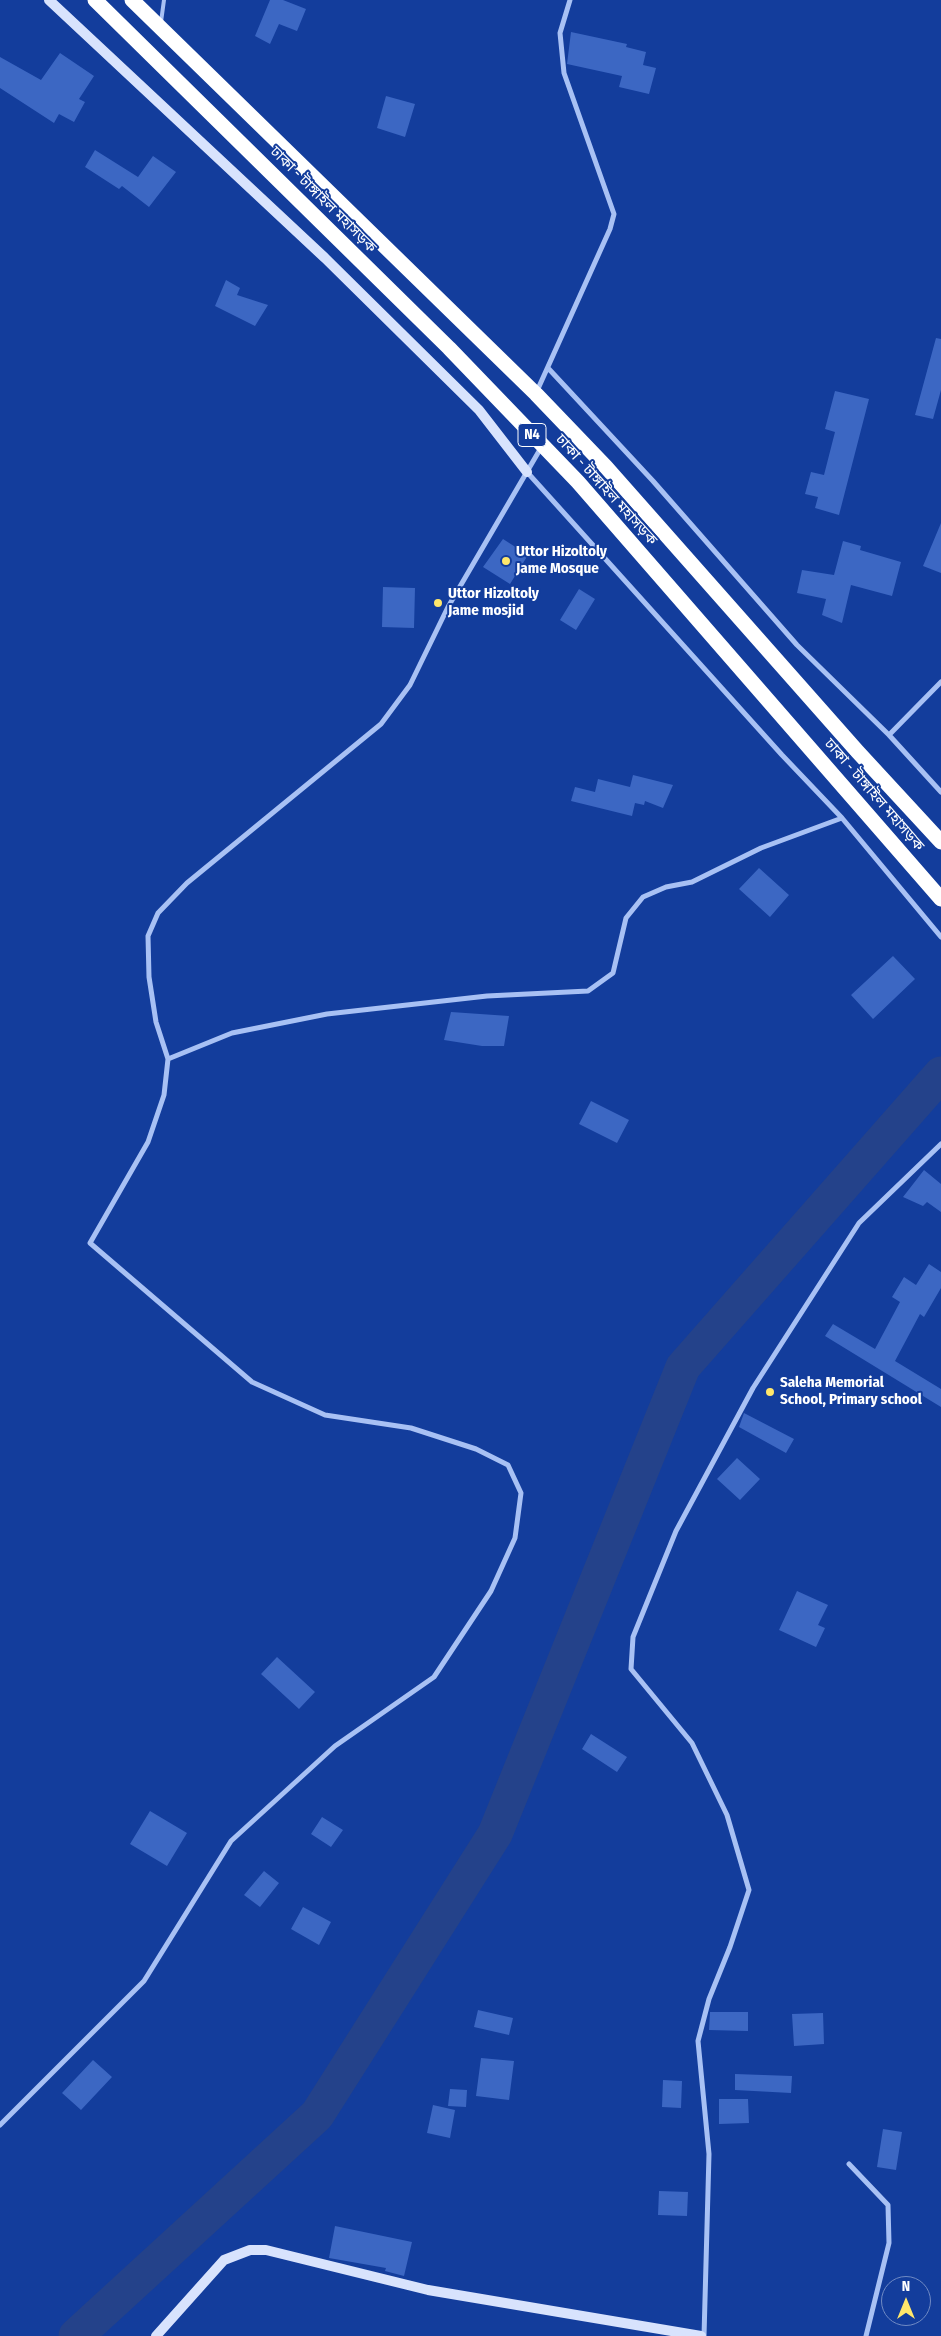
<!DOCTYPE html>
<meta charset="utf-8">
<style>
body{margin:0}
#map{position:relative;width:941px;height:2336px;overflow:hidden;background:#133d9c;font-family:"Fira Sans Condensed",sans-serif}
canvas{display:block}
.north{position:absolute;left:881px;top:2276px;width:50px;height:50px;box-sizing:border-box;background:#133d9c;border:1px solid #718bc4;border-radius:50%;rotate:0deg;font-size:14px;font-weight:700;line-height:20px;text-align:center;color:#fff}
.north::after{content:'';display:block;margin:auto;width:18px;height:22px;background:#ffe76b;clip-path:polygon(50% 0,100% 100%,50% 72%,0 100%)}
</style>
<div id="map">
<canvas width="941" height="2336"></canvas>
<div class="north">N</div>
</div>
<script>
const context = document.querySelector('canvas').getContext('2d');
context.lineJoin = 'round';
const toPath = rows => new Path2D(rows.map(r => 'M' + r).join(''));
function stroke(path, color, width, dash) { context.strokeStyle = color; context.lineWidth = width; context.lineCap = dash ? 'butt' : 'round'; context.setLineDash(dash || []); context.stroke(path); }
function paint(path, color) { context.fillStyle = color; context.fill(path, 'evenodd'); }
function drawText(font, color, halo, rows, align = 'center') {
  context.font = font + ' "Fira Sans Condensed","Noto Sans Bengali",sans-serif'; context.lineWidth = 4; context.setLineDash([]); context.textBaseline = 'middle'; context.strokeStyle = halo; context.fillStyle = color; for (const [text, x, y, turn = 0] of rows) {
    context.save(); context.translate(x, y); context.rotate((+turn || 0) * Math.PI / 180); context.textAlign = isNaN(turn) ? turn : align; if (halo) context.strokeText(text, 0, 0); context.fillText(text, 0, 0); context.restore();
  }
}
stroke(toPath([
 [76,2336,317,2115,495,1834,683,1367,941,1074]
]), '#24428a', 35);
paint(toPath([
 [270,0,283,0,306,9,297,31,279,24,270,44,255,36],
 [571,32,627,44,626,47,646,52,643,65,656,68,649,94,619,87,622,76,567,64],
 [60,53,94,76,79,99,85,102,74,122,59,114,54,123,0,88,0,57,41,80],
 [386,96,415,104,405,137,377,128],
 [95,150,138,177,153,156,176,172,149,207,122,186,119,189,85,167],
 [226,280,240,288,237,295,268,305,255,326,215,306],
 [936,338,941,339,941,390,933,419,915,415],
 [835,391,869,399,839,515,815,508,818,497,805,494,811,472,824,475,835,432,825,429],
 [941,523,941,573,923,566],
 [503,539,528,555,510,584,483,567],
 [843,541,861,546,860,550,901,562,892,596,851,585,842,623,822,615,826,599,797,593,802,570,834,575],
 [383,587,415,588,414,628,382,627],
 [579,589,595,599,576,630,560,620],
 [633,775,673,785,663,808,645,801,644,805,635,803,632,816,571,801,575,787,595,792,598,779,630,787],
 [759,868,789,895,770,917,739,889],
 [893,956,915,979,873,1019,851,995],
 [451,1012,509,1016,504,1046,482,1046,444,1040],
 [591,1101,629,1120,617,1143,579,1124],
 [924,1170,941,1184,941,1212,927,1202,923,1206,903,1197],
 [929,1264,941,1272,941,1288,924,1317,920,1314,895,1361,941,1389,941,1407,825,1336,833,1324,875,1349,900,1302,892,1297,904,1277,916,1285],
 [744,1413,794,1439,786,1453,739,1427],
 [737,1458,760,1479,740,1500,717,1479],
 [797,1591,828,1605,818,1625,825,1628,816,1647,779,1630],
 [277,1657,315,1692,299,1709,261,1674],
 [591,1734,627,1757,617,1772,582,1749],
 [150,1811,187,1833,167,1866,130,1844],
 [322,1817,343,1830,331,1847,311,1834],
 [264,1871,279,1883,260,1907,244,1895],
 [303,1907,331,1922,319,1945,291,1929],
 [478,2010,513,2018,509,2035,474,2027],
 [710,2012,748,2012,748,2031,709,2030],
 [823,2013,824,2044,794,2046,792,2014],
 [481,2058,514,2061,509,2100,476,2096],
 [93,2060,112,2077,81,2110,62,2093],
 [735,2074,792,2076,791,2093,735,2090],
 [663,2080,682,2081,681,2108,662,2107],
 [450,2089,467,2090,466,2107,448,2106],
 [719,2099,748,2099,749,2123,719,2124],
 [433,2105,455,2110,450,2138,427,2133],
 [883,2129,902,2132,896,2170,877,2167],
 [659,2191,688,2192,687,2216,658,2215],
 [335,2226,412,2242,404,2276,385,2271,386,2268,329,2258]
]), '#3c67c3');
stroke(toPath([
 [161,22,164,0]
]), '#a8c1f4', 4);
stroke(toPath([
 [548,368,653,481,797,645,889,735,941,792],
 [537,391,610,229,614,214,564,73,560,33,570,0],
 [527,472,782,755,842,818,941,937],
 [889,735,941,682],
 [168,1059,232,1033,327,1014,487,996,588,991,613,973,626,918,643,897,666,887,692,882,761,848,842,818],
 [0,2125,144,1981,231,1841,335,1746,434,1677,491,1591,515,1538,521,1493,508,1465,476,1449,411,1428,325,1415,252,1382,90,1243,148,1142,164,1095,168,1059,156,1022,149,977,148,936,158,913,187,883,381,724,410,685,448,607,542,446],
 [849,2164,888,2205,889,2243,866,2336],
 [704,2336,709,2154,698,2041,709,1999,730,1947,749,1890,727,1815,692,1743,631,1669,633,1637,676,1531,753,1388,859,1223,941,1144]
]), '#a8c1f4', 5);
stroke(toPath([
 [49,0,325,258,479,410,527,472],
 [156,2336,224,2260,250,2250,266,2250,428,2290,701,2336]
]), '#d8e3fd', 10);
stroke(toPath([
 [95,0,449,348,578,482,941,899],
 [132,0,536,394,606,467,857,751,941,842]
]), '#fff', 15);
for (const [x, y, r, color] of [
 [506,561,5,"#ffe76b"],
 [438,603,5,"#ffe76b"],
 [770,1392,5,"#ffe76b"]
]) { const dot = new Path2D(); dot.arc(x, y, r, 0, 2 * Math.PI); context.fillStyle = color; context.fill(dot); stroke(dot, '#133d9c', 2); }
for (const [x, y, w] of [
 [532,435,28]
]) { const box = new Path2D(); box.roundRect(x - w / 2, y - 11.5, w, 23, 4); context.fillStyle = '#133d9c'; context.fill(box); stroke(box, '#fff', 1); }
drawText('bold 14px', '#fff', null, [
 ["N4",532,435]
]);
drawText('15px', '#fff', '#133d9c', [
 ["ঢাকা - টাঙ্গাইল মহাসড়ক",323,200,45],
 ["ঢাকা - টাঙ্গাইল মহাসড়ক",606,490,48],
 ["ঢাকা - টাঙ্গাইল মহাসড়ক",874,795,49]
]);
drawText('bold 15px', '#fff', '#133d9c', [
 ["Uttor Hizoltoly",516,552],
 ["Jame Mosque",516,569],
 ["Uttor Hizoltoly",448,594],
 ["Jame mosjid",448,611],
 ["Saleha Memorial",780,1383],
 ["School, Primary school",780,1400]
], 'left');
</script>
